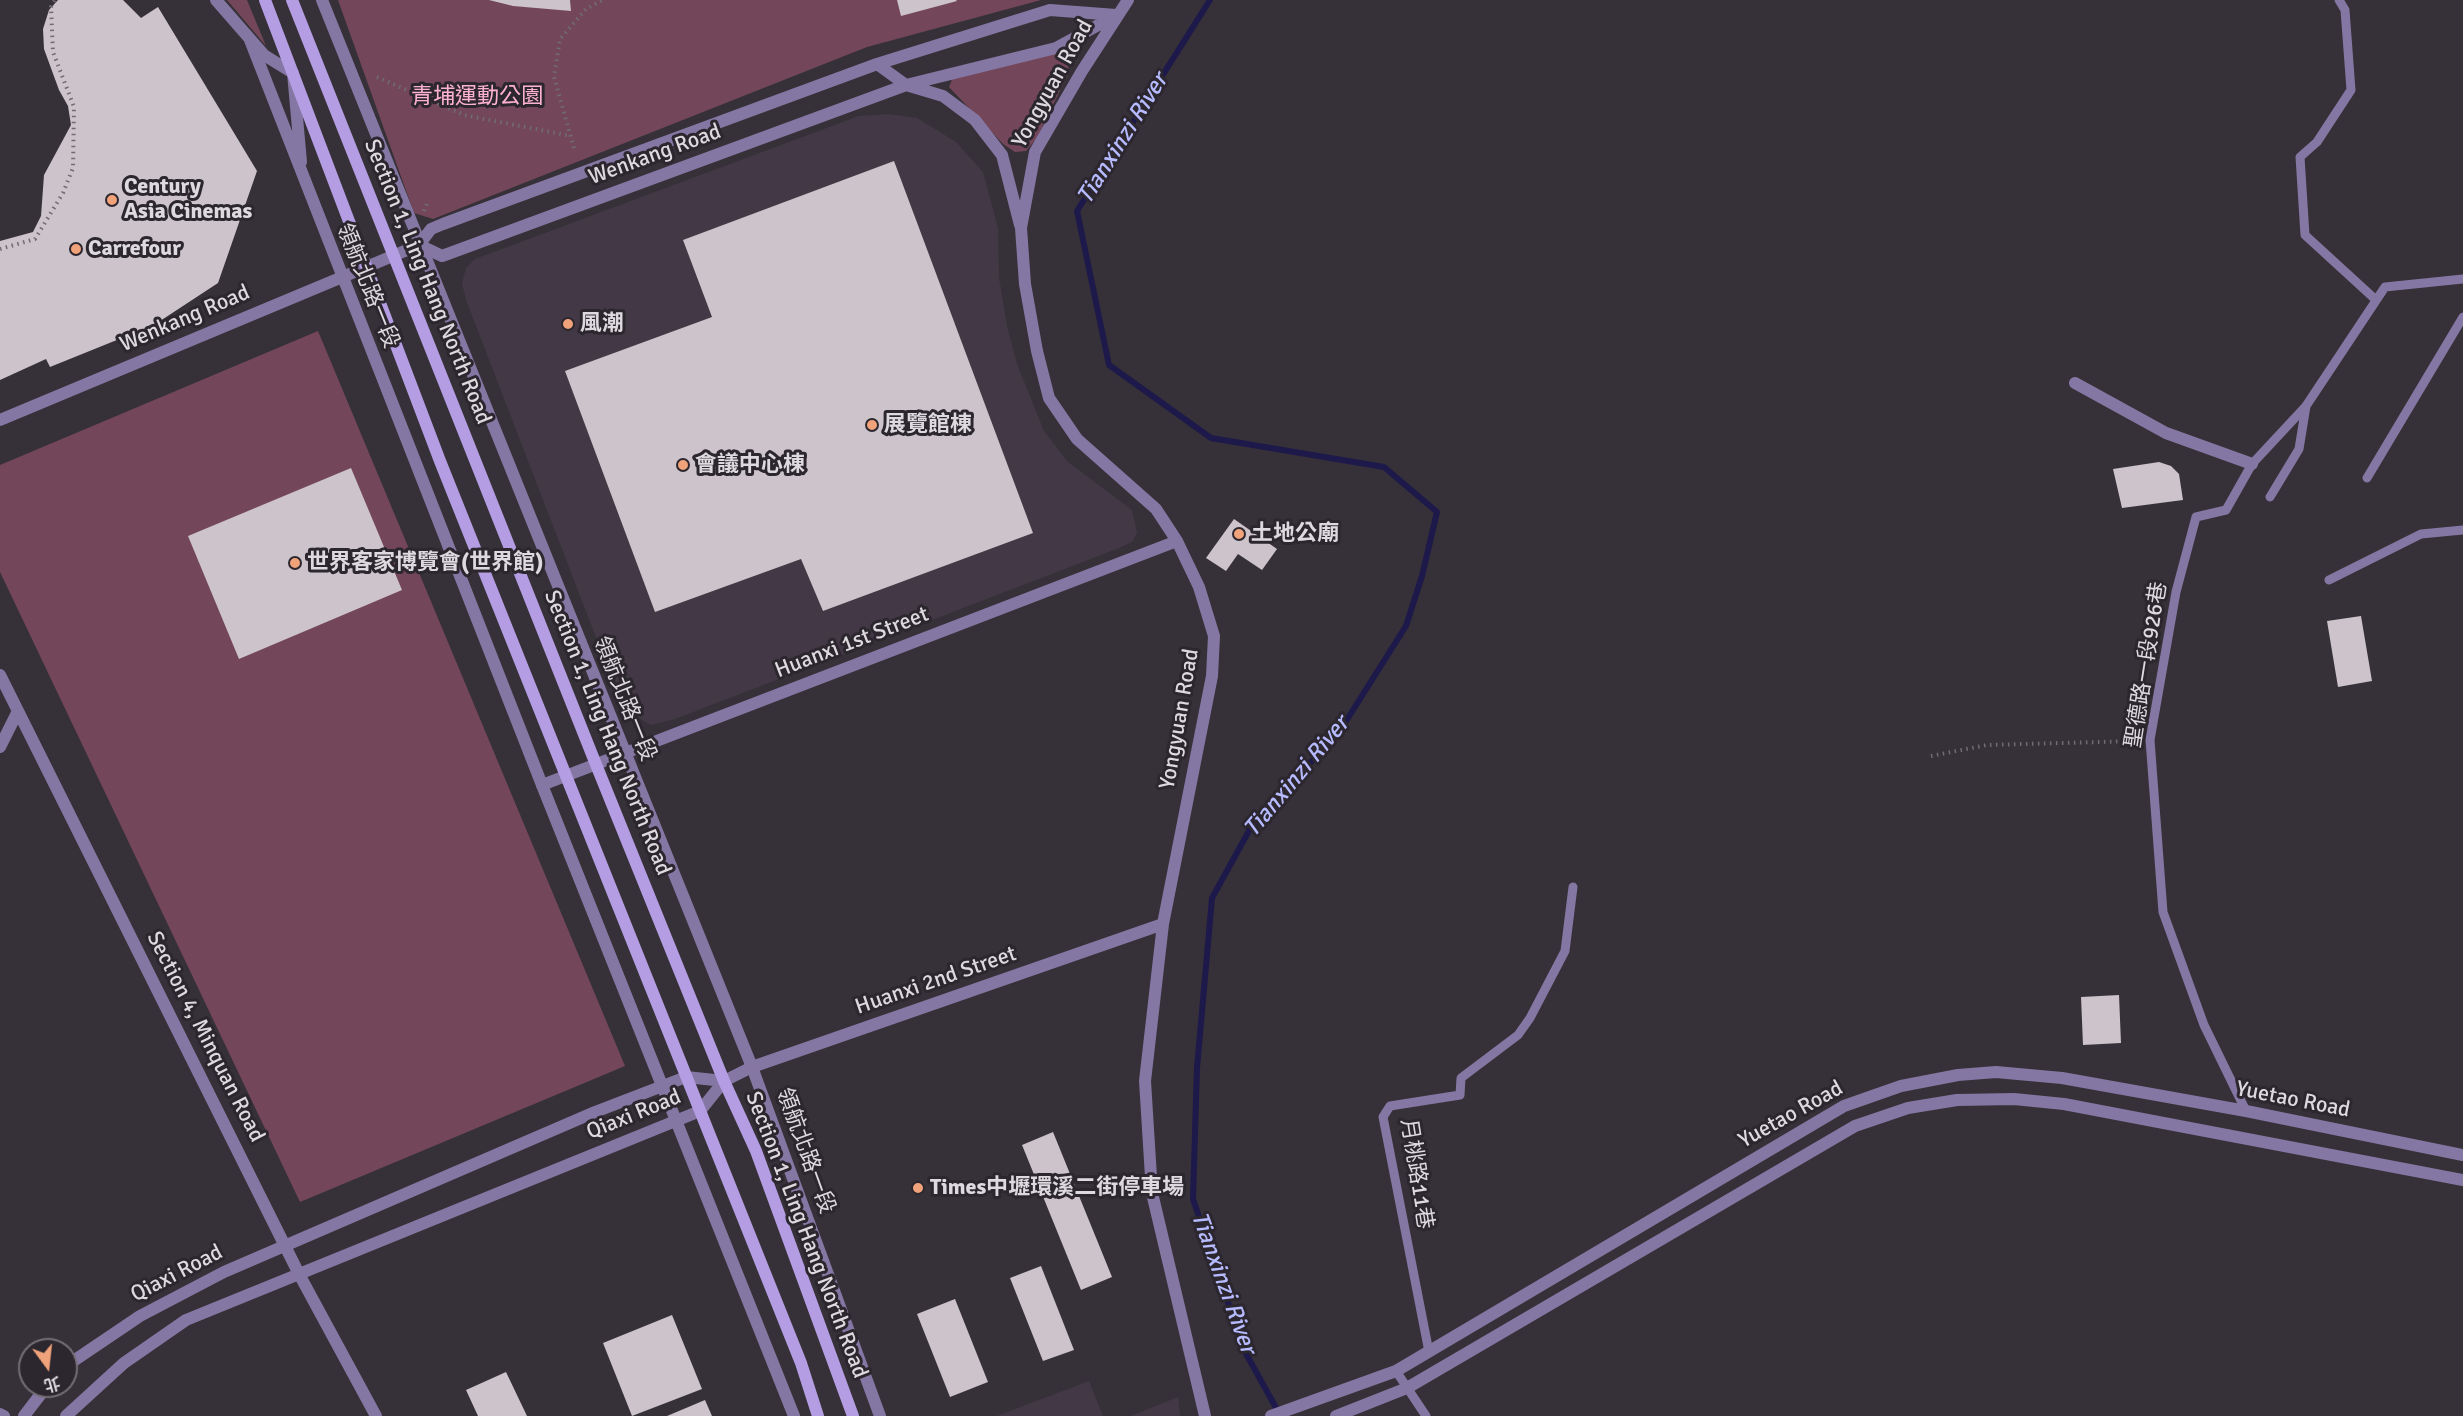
<!DOCTYPE html>
<meta charset="utf-8">
<style>
body{margin:0}
#map{position:relative;width:2463px;height:1416px;overflow:hidden;background:#363138;font-family:Signika,"Noto Sans TC",sans-serif}
canvas{display:block}
.north{position:absolute;left:18px;top:1338px;width:60px;height:60px;box-sizing:border-box;background:#2c272e;border:2px solid #736e74;border-radius:50%;rotate:165deg;font-size:16px;font-weight:700;line-height:24px;text-align:center;color:#ddd9de}
.north::after{content:'';display:block;margin:auto;width:21px;height:27px;background:#f0a27a;clip-path:polygon(50% 0,100% 100%,50% 72%,0 100%)}
</style>
<div id="map">
<canvas width="2463" height="1416"></canvas>
<div class="north">北</div>
</div>
<script>
const context = document.querySelector('canvas').getContext('2d');
context.lineJoin = 'round';
function paint(path, color) { context.fillStyle = color; context.fill(path, 'evenodd'); }
const toPath = rows => new Path2D(rows.map(r => 'M' + r).join(''));
function stroke(path, color, width, dash) { context.strokeStyle = color; context.lineWidth = width; context.lineCap = dash ? 'butt' : 'round'; context.setLineDash(dash || []); context.stroke(path); }
function drawText(font, color, halo, rows, align = 'center') {
  context.font = font + ' Signika,"Noto Sans TC",sans-serif'; context.lineWidth = 6; context.setLineDash([]); context.textBaseline = 'middle'; context.strokeStyle = halo; context.fillStyle = color; for (const [text, x, y, turn = 0] of rows) {
    context.save(); context.translate(x, y); context.rotate((+turn || 0) * Math.PI / 180); context.textAlign = isNaN(turn) ? turn : align; if (halo) context.strokeText(text, 0, 0); context.fillText(text, 0, 0); context.restore();
  }
}
paint(toPath([
 [889,114,917,118,956,142,983,172,998,228,999,278,1007,326,1017,364,1044,431,1068,462,1132,510,1137,533,1132,542,1119,548,675,719,651,725,624,710,466,300,462,283,466,268,475,259,859,116],
 [1089,1381,1103,1416,997,1416],
 [1178,1397,1180,1416,1131,1416]
]), '#433946');
paint(toPath([
 [227,0,247,0,266,46],
 [338,0,1041,0,867,47,433,219,414,213],
 [1056,50,1069,60,1068,74,1037,138,1026,151,1015,152,1003,144,949,87,954,75],
 [318,331,625,1066,300,1202,0,572,0,465]
]), '#734759');
stroke(toPath([
 [1210,0,1077,211,1109,365,1211,438,1384,467,1437,512,1422,576,1406,626,1341,729,1250,829,1212,898,1197,1068,1193,1199,1244,1350,1280,1415]
]), '#1d194b', 6);
paint(toPath([
 [58,0,123,0,141,18,158,7,257,171,218,283,154,325,50,367,46,359,0,380,0,241,33,232,41,216,44,175,71,125,68,106,59,90,44,49,43,29,49,10],
 [489,0,570,0,571,11,513,6],
 [897,0,956,0,957,1,901,16],
 [894,161,1033,533,823,611,801,559,655,612,565,371,712,317,683,240],
 [2159,462,2171,466,2179,474,2183,500,2122,508,2113,469],
 [351,468,402,590,239,659,188,536],
 [1234,519,1277,549,1262,570,1238,554,1226,571,1206,558],
 [2361,616,2372,681,2338,687,2327,621],
 [2119,995,2121,1043,2083,1045,2081,997],
 [1053,1132,1112,1277,1081,1290,1022,1145],
 [1041,1266,1074,1350,1043,1361,1010,1278],
 [955,1299,988,1382,950,1397,917,1314],
 [672,1315,702,1389,632,1416,603,1343],
 [506,1372,527,1416,478,1416,466,1390],
 [705,1400,712,1416,667,1416]
]), '#cdc3ca');
stroke(toPath([
 [377,77,464,115,571,136],
 [574,148,554,77,560,39,586,9,603,0],
 [424,211,428,201],
 [0,249,35,239,63,193,73,168,74,107,53,52,51,7,55,0],
 [1931,756,1987,745,2137,741]
]), '#716c73', 4, [1.5, 4.5]);
stroke(toPath([
 [2339,0,2345,10,2351,90,2317,142,2300,157,2305,235,2376,300],
 [2367,478,2463,317],
 [2270,497,2299,449,2306,406],
 [2329,580,2421,534,2463,530],
 [2246,1111,2204,1025,2163,912,2150,740,2176,592,2196,517,2226,510,2252,464,2306,406,2385,287,2463,279],
 [1429,1352,1383,1117,1390,1106,1460,1095,1461,1078,1518,1035,1530,1018,1565,951,1573,887],
 [1396,1371,1426,1416]
]), '#8577a3', 9);
stroke(toPath([
 [1128,0,1082,71,1035,152,1021,228,1025,284,1037,351,1049,398,1077,439,1156,509,1177,541,1199,587,1214,636,1212,676,1163,924,1145,1081,1152,1193,1205,1416],
 [877,64,906,85,943,96,975,120,1002,155,1020,225],
 [419,245,442,256,453,252,906,85,1056,48,1115,16],
 [2075,383,2166,433,2252,464],
 [0,420,419,245,431,229,443,224,877,64,1050,10,1116,15],
 [0,747,17,713],
 [542,785,1177,541],
 [66,1366,140,1316,224,1272,595,1112,686,1077,724,1081],
 [0,1414,4,1416],
 [24,1416,47,1386],
 [66,1416,124,1363,186,1320,700,1111,724,1081,752,1067,1163,924]
]), '#8577a3', 12);
stroke(toPath([
 [216,0,264,55,293,73,301,162],
 [322,0,752,1067,880,1416],
 [250,40,542,785,794,1416],
 [0,675,299,1274,376,1416],
 [1271,1416,1396,1371,1844,1106,1901,1086,1958,1075,1996,1072,2062,1078,2246,1111,2463,1155],
 [1336,1416,1407,1388,1855,1126,1908,1108,1957,1100,2014,1099,2064,1104,2463,1180]
]), '#8577a3', 12);
stroke(toPath([
 [265,0,440,461,801,1363,818,1416],
 [292,0,595,762,724,1081,756,1151,853,1416]
]), '#b49de2', 12);
for (const [x, y, r, color] of [
 [112,200,6,"#f0a27a"],
 [76,249,6,"#f0a27a"],
 [568,324,6,"#f0a27a"],
 [872,425,6,"#f0a27a"],
 [683,465,6,"#f0a27a"],
 [1239,534,6,"#f0a27a"],
 [295,563,6,"#f0a27a"],
 [918,1188,6,"#f0a27a"]
]) { const dot = new Path2D(); dot.arc(x, y, r, 0, 2 * Math.PI); context.fillStyle = color; context.fill(dot); stroke(dot, '#2c272e', 2); }
drawText('22px', '#ddd9de', '#2c272e', [
 ["Yongyuan Road",1053,84,-61],
 ["Wenkang Road",655,155,-20],
 ["Section 1, Ling Hang North Road",427,282,68],
 ["領航北路一段",367,286,68],
 ["Wenkang Road",185,319,-23],
 ["Huanxi 1st Street",852,643,-21],
 ["聖德路一段926巷",2147,665,-81],
 ["領航北路一段",624,699,68],
 ["Yongyuan Road",1180,719,-80],
 ["Section 1, Ling Hang North Road",607,733,68],
 ["Huanxi 2nd Street",936,981,-19],
 ["Section 4, Minquan Road",205,1037,63],
 ["Yuetao Road",2293,1100,11],
 ["Qiaxi Road",634,1115,-22],
 ["Yuetao Road",1791,1115,-29],
 ["領航北路一段",805,1151,70],
 ["月桃路11巷",1416,1174,81],
 ["Section 1, Ling Hang North Road",806,1235,69],
 ["Qiaxi Road",177,1274,-27]
]);
drawText('22px', '#feb2d0', '#2c272e', [
 ["青埔運動公園",477,97]
]);
drawText('bold 22px', '#ddd9de', '#2c272e', [
 ["Century",124,187],
 ["Asia Cinemas",124,212],
 ["Carrefour",88,249],
 ["風潮",580,324],
 ["展覽館棟",884,425],
 ["會議中心棟",695,465],
 ["土地公廟",1251,534],
 ["世界客家博覽會(世界館)",307,563],
 ["Times中壢環溪二街停車場",930,1188]
], 'left');
drawText('italic 24px', '#b6bafe', '#2c272e', [
 ["Tianxinzi River",1123,139,-58],
 ["Tianxinzi River",1297,777,-50],
 ["Tianxinzi River",1223,1283,70]
]);
</script>
